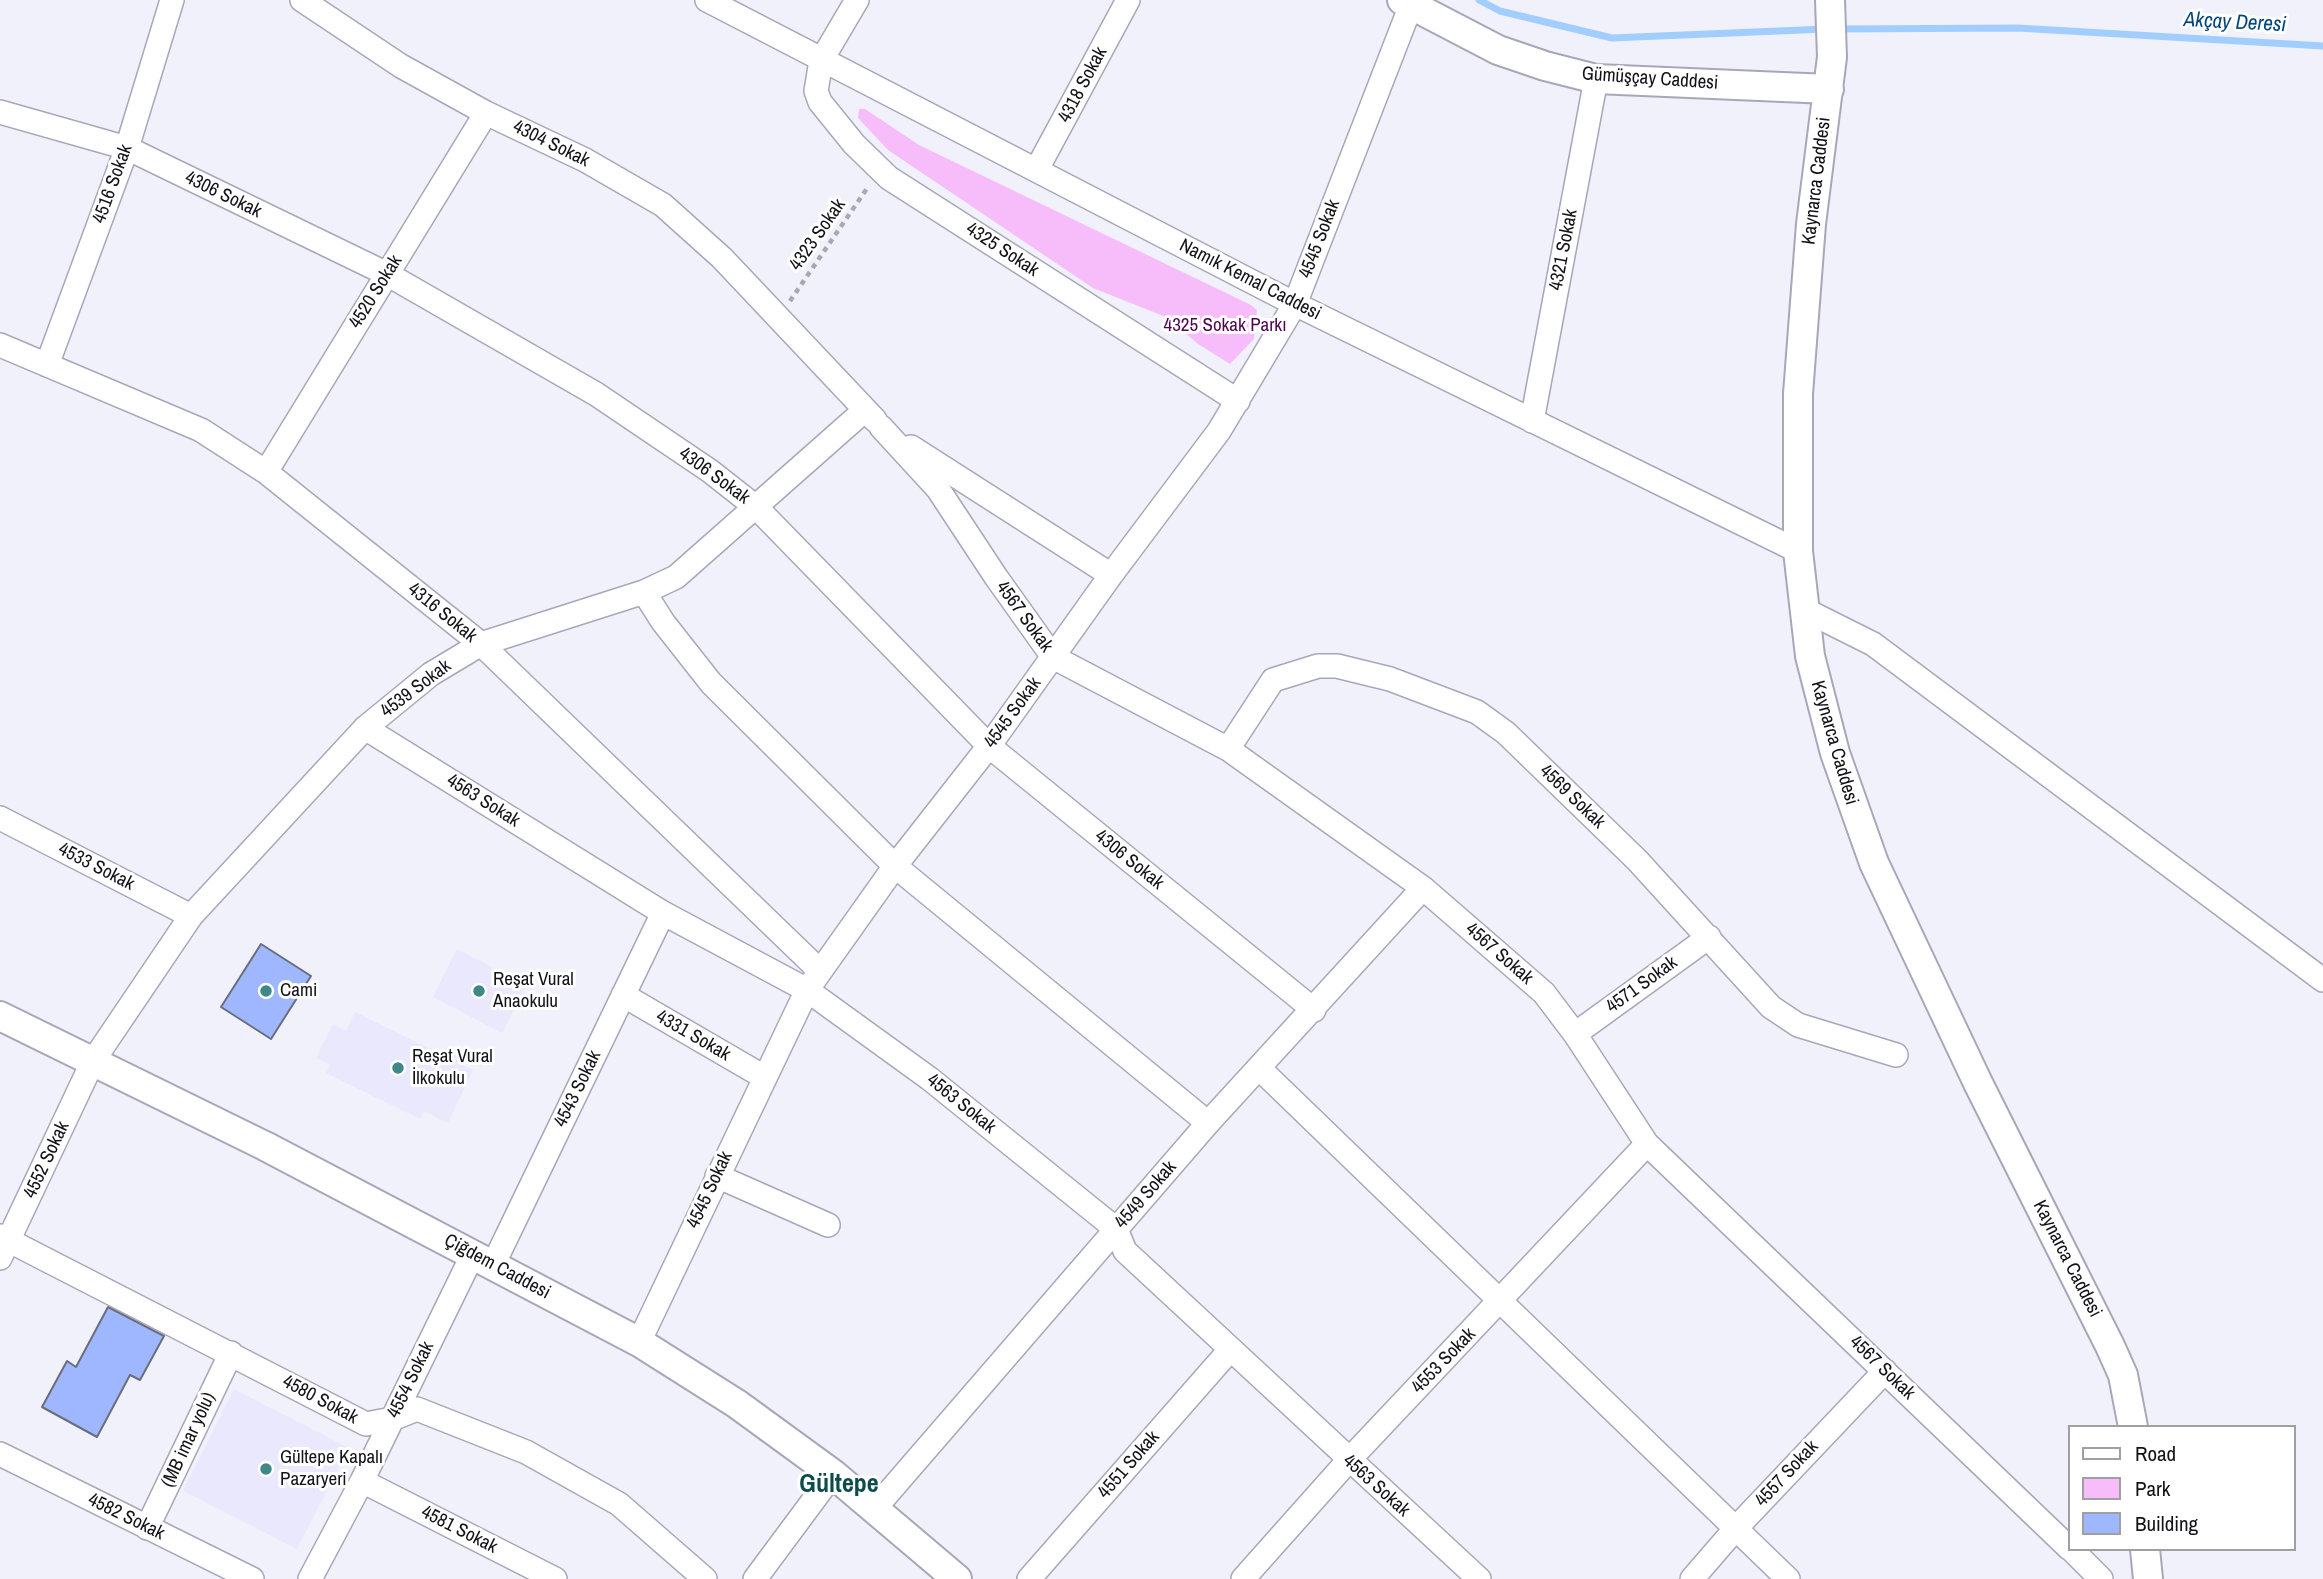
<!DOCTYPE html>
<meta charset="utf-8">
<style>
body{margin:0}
#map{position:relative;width:2323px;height:1579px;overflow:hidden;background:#f1f1fc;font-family:"Archivo Narrow",sans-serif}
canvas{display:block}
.legend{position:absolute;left:2068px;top:1425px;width:228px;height:126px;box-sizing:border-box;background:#fff;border:2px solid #a0a0a3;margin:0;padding:9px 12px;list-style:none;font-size:21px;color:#121218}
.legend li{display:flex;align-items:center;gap:14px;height:35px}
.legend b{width:35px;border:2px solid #a0a0a3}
</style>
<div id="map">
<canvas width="2323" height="1579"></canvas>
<ul class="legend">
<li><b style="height:9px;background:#fff"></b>Road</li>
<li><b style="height:19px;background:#f7bdfa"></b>Park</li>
<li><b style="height:19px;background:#9fb7fe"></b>Building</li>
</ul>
</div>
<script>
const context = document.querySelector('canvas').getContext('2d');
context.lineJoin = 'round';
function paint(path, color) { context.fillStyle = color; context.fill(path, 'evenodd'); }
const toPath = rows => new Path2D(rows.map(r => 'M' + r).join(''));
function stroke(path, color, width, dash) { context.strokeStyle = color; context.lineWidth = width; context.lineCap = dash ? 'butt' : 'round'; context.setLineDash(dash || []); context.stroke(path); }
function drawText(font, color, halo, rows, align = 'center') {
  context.font = font + ' "Archivo Narrow",sans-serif'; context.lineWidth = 6; context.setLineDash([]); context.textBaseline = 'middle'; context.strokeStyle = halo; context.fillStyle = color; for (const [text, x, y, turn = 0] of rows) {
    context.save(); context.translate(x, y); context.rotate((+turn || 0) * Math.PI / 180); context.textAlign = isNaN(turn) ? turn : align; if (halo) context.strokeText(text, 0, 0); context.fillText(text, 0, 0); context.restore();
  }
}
paint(toPath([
 [457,949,526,985,502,1033,433,997],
 [355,1012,442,1055,447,1046,468,1057,464,1066,473,1070,448,1123,424,1111,420,1119,326,1073,330,1065,316,1058,333,1024,346,1031],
 [234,1389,349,1448,297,1549,183,1491]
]), '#e9e8fd');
paint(toPath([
 [859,109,865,109,919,145,1251,305,1257,310,1254,339,1230,364,1198,344,1166,317,1093,288,888,150,858,118]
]), '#f7bdfa');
stroke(toPath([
 [1479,0,1500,11,1612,38,1826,29],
 [1838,29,2018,28,2323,46]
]), '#a1ceff', 7);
const building = toPath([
 [261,944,311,976,271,1039,221,1007,261,944],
 [108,1307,164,1336,140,1380,130,1375,97,1437,42,1407,67,1361,76,1367,108,1307]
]);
paint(building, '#9fb7fe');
stroke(building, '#686e7d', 2);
const minor = toPath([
 [302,0,401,66,486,113,585,160,663,205,722,258,875,420],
 [707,0,1295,304,1798,551],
 [857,0,821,61,816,91,820,102,854,144,889,178,1238,401],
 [0,112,127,148,387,274,596,394,710,471,757,508,989,746,1314,1010],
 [1037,169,1128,0],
 [0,345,201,430,266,472,481,644,820,971],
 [47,365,127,148,172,0],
 [1532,421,1596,79],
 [881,427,938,489,996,577,1053,657,1228,749,1423,888,1544,993,1575,1034,1647,1144,2069,1548],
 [911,447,1111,575],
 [266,472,486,113],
 [644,592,663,622,711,683,895,866,1208,1123],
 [1803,609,1873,644,2323,980],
 [365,728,663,913,807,990,930,1079,1116,1229,1125,1251,1479,1579],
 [1228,749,1273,680,1318,666,1337,666,1390,679,1477,712,1506,733,1637,860,1771,1007,1798,1025,1896,1055],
 [0,818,191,916],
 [623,995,764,1077],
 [1575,1034,1709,937],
 [1260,1069,1788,1579],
 [717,1176,828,1225],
 [0,1236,366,1424,392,1419,417,1409,526,1452,619,1504,705,1579],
 [0,1258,93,1061,191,916,365,728,431,674,481,644,644,592,676,577,865,410],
 [493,1265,663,913],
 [639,1342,807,990,895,866,989,746,1111,575,1219,431,1295,304,1411,5],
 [0,1454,252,1579],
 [362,1481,555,1579],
 [876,1507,1208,1123,1423,888],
 [147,1528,231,1353],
 [2071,1549,2101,1579],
 [310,1579,362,1481,473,1254],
 [755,1579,833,1474],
 [1029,1579,1229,1351],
 [1243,1579,1348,1461,1647,1144],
 [1692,1579,1737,1527,1885,1371]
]);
const tertiary = toPath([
 [1402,0,1498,50,1545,66,1596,79,1829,89],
 [1830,0,1832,57,1811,224,1798,394,1798,551,1810,656,1835,753,1874,863,1978,1083,2110,1346,2123,1375,2133,1427],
 [0,1016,265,1146,639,1342,737,1404,833,1474,957,1579],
 [2145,1549,2148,1579]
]);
stroke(minor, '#a8a7b9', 26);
stroke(tertiary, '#a8a7b9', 32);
stroke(toPath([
 [790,301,868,187]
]), '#a8a8b2', 4.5, [5, 5]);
stroke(minor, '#fff', 23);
stroke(tertiary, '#fff', 28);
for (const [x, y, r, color] of [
 [266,991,7,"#408887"],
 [479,991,7,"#408887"],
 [398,1068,7,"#408887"],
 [266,1469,7,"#408887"]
]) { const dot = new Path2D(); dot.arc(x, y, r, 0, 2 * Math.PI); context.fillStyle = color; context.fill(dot); stroke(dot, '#fff', 2.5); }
drawText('19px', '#121218', '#fff', [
 ["Gümüşçay Caddesi",1650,79,4],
 ["4318 Sokak",1083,85,-62],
 ["4304 Sokak",551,144,26],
 ["Kaynarca Caddesi",1817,181,-83],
 ["4516 Sokak",113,184,-70],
 ["4306 Sokak",223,195,26],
 ["4323 Sokak",818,235,-55],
 ["4545 Sokak",1320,239,-69],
 ["4325 Sokak",1002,250,33],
 ["4321 Sokak",1564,250,-79],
 ["Namık Kemal Caddesi",1250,280,27],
 ["4520 Sokak",376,292,-58],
 ["4306 Sokak",714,476,36],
 ["4316 Sokak",442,613,39],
 ["4567 Sokak",1024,617,54],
 ["4539 Sokak",416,689,-37],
 ["4545 Sokak",1013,713,-54],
 ["Kaynarca Caddesi",1834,743,74],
 ["4569 Sokak",1572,797,44],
 ["4563 Sokak",483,801,32],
 ["4306 Sokak",1129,860,39],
 ["4533 Sokak",96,867,27],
 ["4567 Sokak",1499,954,41],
 ["4571 Sokak",1642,985,-36],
 ["4331 Sokak",693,1036,30],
 ["4543 Sokak",578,1089,-64],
 ["4563 Sokak",961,1104,39],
 ["4552 Sokak",47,1160,-65],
 ["4545 Sokak",710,1190,-65],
 ["4549 Sokak",1146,1195,-49],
 ["Kaynarca Caddesi",2067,1259,63],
 ["Çiğdem Caddesi",497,1267,28],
 ["4553 Sokak",1444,1361,-46],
 ["4567 Sokak",1882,1368,44],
 ["4554 Sokak",411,1380,-64],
 ["4580 Sokak",320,1400,28],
 ["(MB imar yolu)",189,1440,-65],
 ["4551 Sokak",1129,1465,-49],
 ["4557 Sokak",1787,1474,-47],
 ["4563 Sokak",1376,1486,42],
 ["4582 Sokak",126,1517,26],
 ["4581 Sokak",459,1530,27]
]);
drawText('19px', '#4d0552', '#fff', [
 ["4325 Sokak Parkı",1225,326]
]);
drawText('19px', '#121218', '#fff', [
 ["Reşat Vural",493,980],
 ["Anaokulu",493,1002],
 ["Cami",280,991],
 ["Reşat Vural",412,1057],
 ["İlkokulu",412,1079],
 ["Gültepe Kapalı",280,1458],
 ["Pazaryeri",280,1480]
], 'left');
drawText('italic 21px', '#04467b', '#fff', [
 ["Akçay Deresi",2235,23,3]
]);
drawText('bold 26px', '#0c4c4b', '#fff', [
 ["Gültepe",839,1485]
]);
</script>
